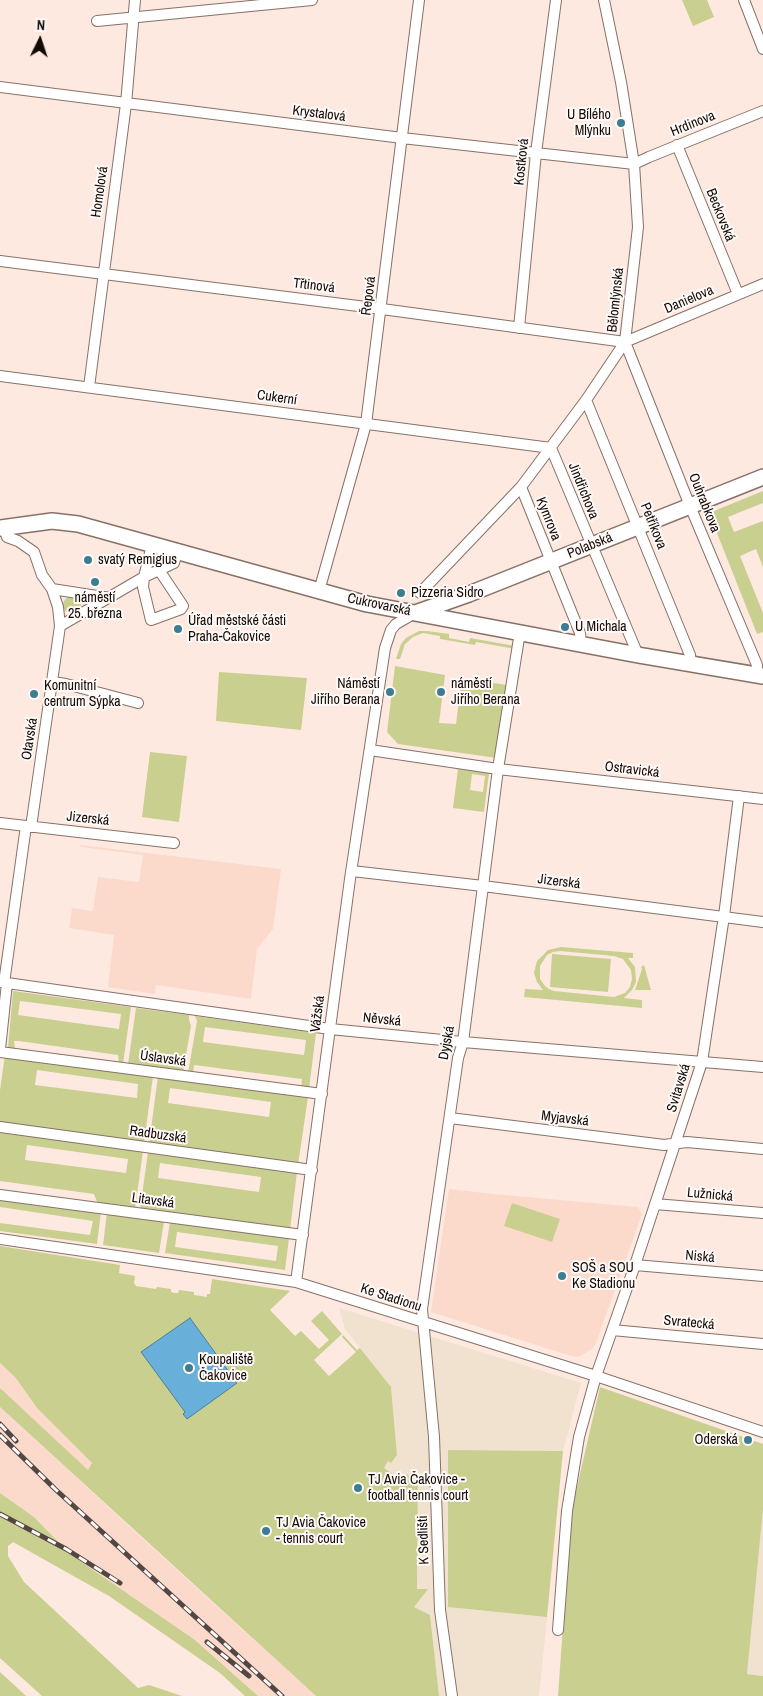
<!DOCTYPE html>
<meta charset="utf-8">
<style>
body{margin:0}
#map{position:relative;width:763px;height:1696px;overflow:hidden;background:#fde9e0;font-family:"Archivo Narrow",sans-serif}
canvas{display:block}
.north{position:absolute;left:15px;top:15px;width:50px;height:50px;-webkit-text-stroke:4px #fffaf8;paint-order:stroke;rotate:4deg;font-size:14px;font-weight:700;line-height:20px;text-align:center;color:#120a07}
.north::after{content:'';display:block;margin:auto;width:18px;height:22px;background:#120a07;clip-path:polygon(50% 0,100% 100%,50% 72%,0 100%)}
</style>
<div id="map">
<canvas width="763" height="1696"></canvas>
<div class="north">N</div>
</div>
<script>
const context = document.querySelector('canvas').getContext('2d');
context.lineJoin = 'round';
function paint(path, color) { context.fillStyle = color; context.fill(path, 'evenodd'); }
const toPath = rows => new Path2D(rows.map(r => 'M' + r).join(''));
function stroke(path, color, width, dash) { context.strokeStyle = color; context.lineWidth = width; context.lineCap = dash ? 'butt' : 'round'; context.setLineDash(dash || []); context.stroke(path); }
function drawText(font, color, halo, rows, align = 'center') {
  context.font = font + ' "Archivo Narrow",sans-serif'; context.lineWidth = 4; context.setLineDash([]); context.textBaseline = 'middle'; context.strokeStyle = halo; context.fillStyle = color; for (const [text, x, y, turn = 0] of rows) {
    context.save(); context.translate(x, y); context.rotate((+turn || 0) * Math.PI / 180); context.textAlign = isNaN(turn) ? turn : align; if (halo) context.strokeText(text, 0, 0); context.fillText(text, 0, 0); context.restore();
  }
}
paint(toPath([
 [80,845,281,869,273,929,257,949,251,999,156,985,155,994,108,987,114,935,69,928,72,908,93,911,98,877,139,882,143,855,81,847],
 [449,1189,493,1194,638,1207,642,1214,596,1343,592,1349,578,1357,571,1356,431,1312],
 [0,1363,15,1377,37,1408,92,1463,88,1471,0,1388],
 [0,1407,156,1551,316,1696,258,1696,195,1640,70,1554,34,1517,0,1493]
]), '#fbdacc');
paint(toPath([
 [339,1308,581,1383,563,1451,448,1450,448,1607,547,1617,539,1696,439,1696,430,1616,414,1607,427,1589,417,1589,418,1480,403,1481,383,1468,388,1461,391,1463,397,1455,391,1387,345,1329],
 [763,1509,763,1676,747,1674]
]), '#f1e1cf');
paint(toPath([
 [682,0,707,0,714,17,693,26],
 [763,491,763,503,728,517,734,532,763,521,763,567,756,549,740,556,763,613,763,632,757,634,709,513],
 '63 605a9 9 0 1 1 18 0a9 9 0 1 1-18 0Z',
 [419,631,427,631,449,634,449,638,469,642,470,638,515,646,515,649,476,642,475,645,440,639,440,636,423,633,413,637,405,644,400,659,396,659,401,644,406,638],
 [395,666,445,675,439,723,456,724,462,678,507,685,497,758,398,744,387,732],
 [219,672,307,678,301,730,216,721],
 [150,752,187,756,179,822,142,817],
 [458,769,489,773,484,812,453,808],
 [472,774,485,776,483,792,470,790],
 [561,947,633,953,633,958,628,958,635,967,636,982,632,990,624,998,642,1000,642,1008,524,997,525,989,543,990,537,982,534,973,537,961,548,950],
 [560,951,614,956,623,959,631,970,632,979,630,987,625,993,614,997,554,991,549,989,545,986,540,979,540,966,547,955,553,952],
 [552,954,611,959,608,992,550,987],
 [644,965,651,990,635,990,642,969,641,967],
 [13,991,131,1007,123,1064,119,1063,118,1055,19,1041,14,1041,15,1049,8,1048],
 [20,1001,121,1014,119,1029,18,1015],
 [136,1008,189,1015,189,1020,191,1026,183,1072,128,1064],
 [195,1016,316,1033,309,1089,301,1088,302,1079,194,1065,193,1073,188,1073,197,1021],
 [205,1027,306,1040,304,1055,203,1042],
 [5,1055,153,1076,144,1143,0,1123,0,1090],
 [37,1070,138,1084,137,1098,35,1085],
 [158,1076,308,1097,298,1165,149,1144],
 [170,1088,271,1102,269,1117,168,1103],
 [0,1131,143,1151,135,1209,98,1204,94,1194,0,1181],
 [27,1145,128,1159,126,1173,25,1160],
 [148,1152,297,1172,290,1230,140,1210],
 [160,1163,261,1177,259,1192,158,1178],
 [0,1198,101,1212,97,1244,0,1231,0,1223,90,1235,93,1221,0,1207],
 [512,1203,560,1219,552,1242,504,1226],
 [107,1213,164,1221,159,1253,103,1245],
 [170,1222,289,1238,285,1270,165,1253],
 [177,1232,278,1246,276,1261,175,1247],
 [0,1246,120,1265,119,1273,135,1276,134,1283,136,1286,156,1289,157,1287,171,1289,171,1292,175,1293,178,1293,179,1290,194,1292,194,1295,207,1297,207,1294,210,1294,212,1279,290,1291,270,1310,295,1336,301,1331,319,1349,329,1340,311,1321,322,1311,342,1334,314,1360,329,1376,356,1352,342,1337,343,1335,357,1350,360,1348,391,1387,397,1455,391,1463,388,1461,384,1468,403,1481,407,1474,413,1480,418,1479,417,1589,428,1589,414,1607,430,1615,439,1696,316,1696,0,1407,0,1388,88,1470,92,1463,37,1408,15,1377,0,1363],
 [600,1387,763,1444,763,1509,747,1674,763,1676,763,1696,558,1696,571,1513],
 [448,1450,563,1451,547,1617,448,1607],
 [0,1493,34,1517,70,1554,195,1640,258,1696,245,1696,220,1673,109,1596,13,1542,8,1546,8,1556,24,1582,138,1688,149,1685,182,1696,42,1696,0,1658],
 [0,1672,25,1695,26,1696,0,1696]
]), '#c9cf8f');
const water = toPath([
 [190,1318,237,1383,187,1419,183,1414,185,1412,141,1352,190,1318]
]);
paint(water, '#68afda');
stroke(water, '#4e7e9b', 1);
const street = toPath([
 [744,0,763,49],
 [97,21,312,0],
 [0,87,402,138,634,164,649,157,763,111],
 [677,145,738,294],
 [0,261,382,309,625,342],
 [519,328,536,153,556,0],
 [625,342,690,506,757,665,757,675],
 [625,342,763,284],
 [0,376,551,448],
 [89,387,126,104,135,0],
 [586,400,690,655,691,664],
 [551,448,638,655],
 [521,487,580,633,581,644],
 [4,528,7,537,18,541,34,552,42,575,52,589,58,607,60,626,31,827],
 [152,545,144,577,143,587,151,620,181,609,183,606,159,570],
 [52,589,110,598],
 [319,591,366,424,419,0],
 [420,593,521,487,586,400,625,342,638,227,634,164,621,82,604,0],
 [60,626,144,577,174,563,177,552],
 [53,682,66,684,138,703],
 [370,750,498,769,763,799],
 [0,823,174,843],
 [352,871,483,886,763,922],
 [0,982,330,1029,463,1042,763,1067],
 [4,983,26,826],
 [0,1049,7,983],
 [0,1052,322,1094],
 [450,1118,664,1145,687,1142,763,1149],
 [0,1127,312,1170],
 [0,1195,303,1235],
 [655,1204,763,1213],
 [0,1239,296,1282,596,1376,763,1432],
 [635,1265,763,1276],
 [296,1282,350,879,385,648,391,630,396,624,415,613],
 [612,1330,763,1344],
 [558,1630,567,1511,579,1437,596,1376,635,1265,702,1062,724,916,739,796],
 [452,1696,440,1610,434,1437,422,1309,458,1058,463,1042,498,769,520,632]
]);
const secondary = toPath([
 [0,528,52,521,78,524,367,604,638,655,763,676],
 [418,612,469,594,763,477]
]);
stroke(street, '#877167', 12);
stroke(secondary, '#877167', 18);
stroke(street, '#fff', 10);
stroke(secondary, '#fff', 15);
const rail = toPath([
 [0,1424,16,1441],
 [0,1435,55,1489,282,1696],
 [0,1514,66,1549,120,1583],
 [207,1642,249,1676]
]);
stroke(rail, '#534743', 5);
stroke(rail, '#fffaf8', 3, [9]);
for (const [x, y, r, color] of [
 [621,123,5,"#3d7d91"],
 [88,560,5,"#3d7d91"],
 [95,582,5,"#3d7d91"],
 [401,593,5,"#3d7d91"],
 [565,627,5,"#3d7d91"],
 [178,629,5,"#3d7d91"],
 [390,692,5,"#3d7d91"],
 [441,692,5,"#3d7d91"],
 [34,694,5,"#3d7d91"],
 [562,1276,5,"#3d7d91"],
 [189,1368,5,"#3d7d91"],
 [748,1440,5,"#3d7d91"],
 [358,1488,5,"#3d7d91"],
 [266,1531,5,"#3d7d91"]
]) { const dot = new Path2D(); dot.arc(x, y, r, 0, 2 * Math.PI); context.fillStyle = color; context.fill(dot); stroke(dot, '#fffaf8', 2); }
drawText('14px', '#120a07', '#fffaf8', [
 ["Krystalová",319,114,7],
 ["Hrdinova",693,124,-22],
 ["Kostková",522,162,-84],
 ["Homolová",100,192,-82],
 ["Beckovská",720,215,68],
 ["Třtinová",314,286,7],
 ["Řepová",369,296,-83],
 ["Bělomlýnská",616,300,-84],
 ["Danielova",689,300,-23],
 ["Cukerní",277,398,8],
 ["Jindřichova",583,491,68],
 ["Ouhrabkova",704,503,68],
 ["Kymrova",548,519,68],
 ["Petříkova",653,526,68],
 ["Polabská",590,546,-22],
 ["Cukrovarská",379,605,12],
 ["Otavská",30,739,-81],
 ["Ostravická",632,770,7],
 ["Jizerská",88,819,6],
 ["Jizerská",559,882,7],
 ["Vážská",318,1014,-83],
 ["Něvská",382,1020,6],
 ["Dyjská",447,1043,-79],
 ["Úslavská",163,1059,8],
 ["Svitavská",679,1088,-73],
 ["Myjavská",565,1119,7],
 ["Radbuzská",158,1135,8],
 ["Lužnická",710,1195,5],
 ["Litavská",153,1201,8],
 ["Niská",700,1257,5],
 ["Ke Stadionu",391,1298,18],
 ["Svratecká",689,1323,5],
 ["K Sedlišti",424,1540,-92]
]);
drawText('14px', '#120a07', '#fffaf8', [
 ["U Bílého",611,115,"right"],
 ["Mlýnku",611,131,"right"],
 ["svatý Remigius",98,560],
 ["Pizzeria Sidro",411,593],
 ["náměstí",95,598,"center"],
 ["25. března",95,614,"center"],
 ["Úřad městské části",188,621],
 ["Praha-Čakovice",188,637],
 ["U Michala",575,627],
 ["Náměstí",380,684,"right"],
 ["Jiřího Berana",380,700,"right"],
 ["náměstí",451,684],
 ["Jiřího Berana",451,700],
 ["Komunitní",44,686],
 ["centrum Sýpka",44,702],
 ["SOŠ a SOU",572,1268],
 ["Ke Stadionu",572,1284],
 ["Koupaliště",199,1360],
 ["Čakovice",199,1376],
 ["Oderská",738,1440,"right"],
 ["TJ Avia Čakovice -",368,1480],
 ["football tennis court",368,1496],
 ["TJ Avia Čakovice",276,1523],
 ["- tennis court",276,1539]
], 'left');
</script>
